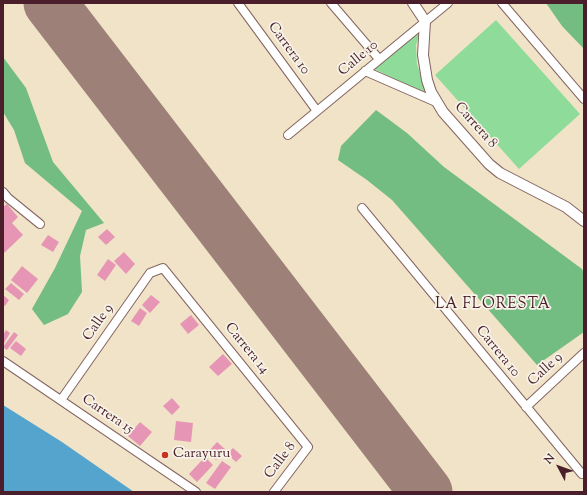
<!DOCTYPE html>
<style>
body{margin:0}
#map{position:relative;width:587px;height:495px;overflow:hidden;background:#f0e3c7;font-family:"Sorts Mill Goudy",serif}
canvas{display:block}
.frame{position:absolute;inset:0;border:4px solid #4a1f2b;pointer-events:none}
.north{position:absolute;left:539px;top:447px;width:40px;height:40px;-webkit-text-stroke:3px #f7f3e8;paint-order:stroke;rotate:311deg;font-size:11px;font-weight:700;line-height:16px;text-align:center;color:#4a1f2b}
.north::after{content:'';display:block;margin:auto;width:14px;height:18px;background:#4a1f2b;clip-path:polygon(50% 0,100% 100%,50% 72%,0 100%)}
</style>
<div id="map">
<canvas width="587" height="495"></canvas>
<div class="frame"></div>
<div class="north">N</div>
</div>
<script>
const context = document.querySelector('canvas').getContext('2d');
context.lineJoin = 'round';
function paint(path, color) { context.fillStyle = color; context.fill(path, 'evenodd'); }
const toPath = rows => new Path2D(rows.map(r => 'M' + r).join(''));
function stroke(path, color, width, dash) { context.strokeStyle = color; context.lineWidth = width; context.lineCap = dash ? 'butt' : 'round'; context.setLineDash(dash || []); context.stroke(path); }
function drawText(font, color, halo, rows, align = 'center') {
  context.font = font + ' "Sorts Mill Goudy",serif'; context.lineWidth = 3.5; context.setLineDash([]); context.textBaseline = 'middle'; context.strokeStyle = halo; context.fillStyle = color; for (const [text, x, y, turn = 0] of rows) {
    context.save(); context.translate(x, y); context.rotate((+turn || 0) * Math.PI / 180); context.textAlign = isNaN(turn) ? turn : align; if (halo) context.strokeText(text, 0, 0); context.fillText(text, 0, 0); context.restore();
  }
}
paint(toPath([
 [496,20,580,114,519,169,435,75],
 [421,30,416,45,417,64,428,95,374,69]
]), '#8fdc9a');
paint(toPath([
 [546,3,584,3,584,49,562,26],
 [3,57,26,88,53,162,104,223,86,230,80,256,82,292,68,314,44,325,32,309,55,268,82,211,25,163,14,130,3,112],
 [376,110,407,133,444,167,582,269,584,273,584,332,537,365,392,200,367,180,338,160,341,146]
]), '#73bc82');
paint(toPath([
 [3,405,62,442,134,492,3,492]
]), '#54a4ce');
stroke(toPath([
 [50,3,426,492]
]), '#9d8179', 53);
paint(toPath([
 [7,204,18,217,12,223,23,235,3,254,3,207],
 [107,229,115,237,106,245,98,237],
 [48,235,59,242,53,252,41,245],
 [124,252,135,264,126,274,114,261],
 [108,259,116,265,105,281,97,275],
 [22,266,38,279,27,293,11,280],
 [11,283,24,294,19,300,5,289],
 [3,295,9,300,5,306,3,304],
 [151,295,160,302,150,313,142,305],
 [140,308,147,313,139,326,131,321],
 [191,315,199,325,188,334,180,324],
 [6,330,10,333,3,345,3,335],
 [14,332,18,335,7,350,3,347],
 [16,341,26,349,21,356,10,348],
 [223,354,232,364,218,376,209,367],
 [172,398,180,407,172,415,163,406],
 [176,421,193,423,191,442,174,440],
 [140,422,152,432,140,446,128,436],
 [217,442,226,450,216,460,208,452],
 [233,448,242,456,236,462,227,454],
 [205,457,213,465,197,482,189,474],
 [222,461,231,467,215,489,206,483]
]), '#e696b4');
const minor = toPath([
 [238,3,317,111],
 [331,3,379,59],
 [502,3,584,99],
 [365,71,436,102],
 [288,135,448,3],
 [3,192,8,198,40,224],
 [362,208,582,474],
 [3,361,196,492],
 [61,400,150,273,163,268,308,447,274,492],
 [526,407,584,353]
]);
const tertiary = toPath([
 [413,3,425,21,423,55,427,80,431,92,443,112,489,164,500,173,566,207,584,221]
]);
stroke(minor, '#846462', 10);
stroke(tertiary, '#846462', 12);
stroke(minor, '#fff', 8);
stroke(tertiary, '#fff', 10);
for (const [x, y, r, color] of [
 [165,455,4,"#c8321e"]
]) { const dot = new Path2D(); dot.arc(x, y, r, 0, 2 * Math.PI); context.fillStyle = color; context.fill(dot); stroke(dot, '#f7f3e8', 1.5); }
drawText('14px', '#4a1f2b', '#f7f3e8', [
 ["Carrera 10",288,49,54],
 ["Calle 10",359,59,-40],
 ["Carrera 8",475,126,48],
 ["Calle 9",99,323,-55],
 ["Carrera 14",246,349,51],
 ["Carrera 10",497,352,51],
 ["Calle 9",546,370,-43],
 ["Carrera 15",107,415,34],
 ["Calle 8",281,461,-53]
]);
drawText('14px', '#4a1f2b', '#f7f3e8', [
 ["Carayuru",173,455]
], 'left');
context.letterSpacing = '1px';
drawText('15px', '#4a1f2b', '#f7f3e8', [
 ["LA FLORESTA",493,305]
]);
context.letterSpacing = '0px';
</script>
